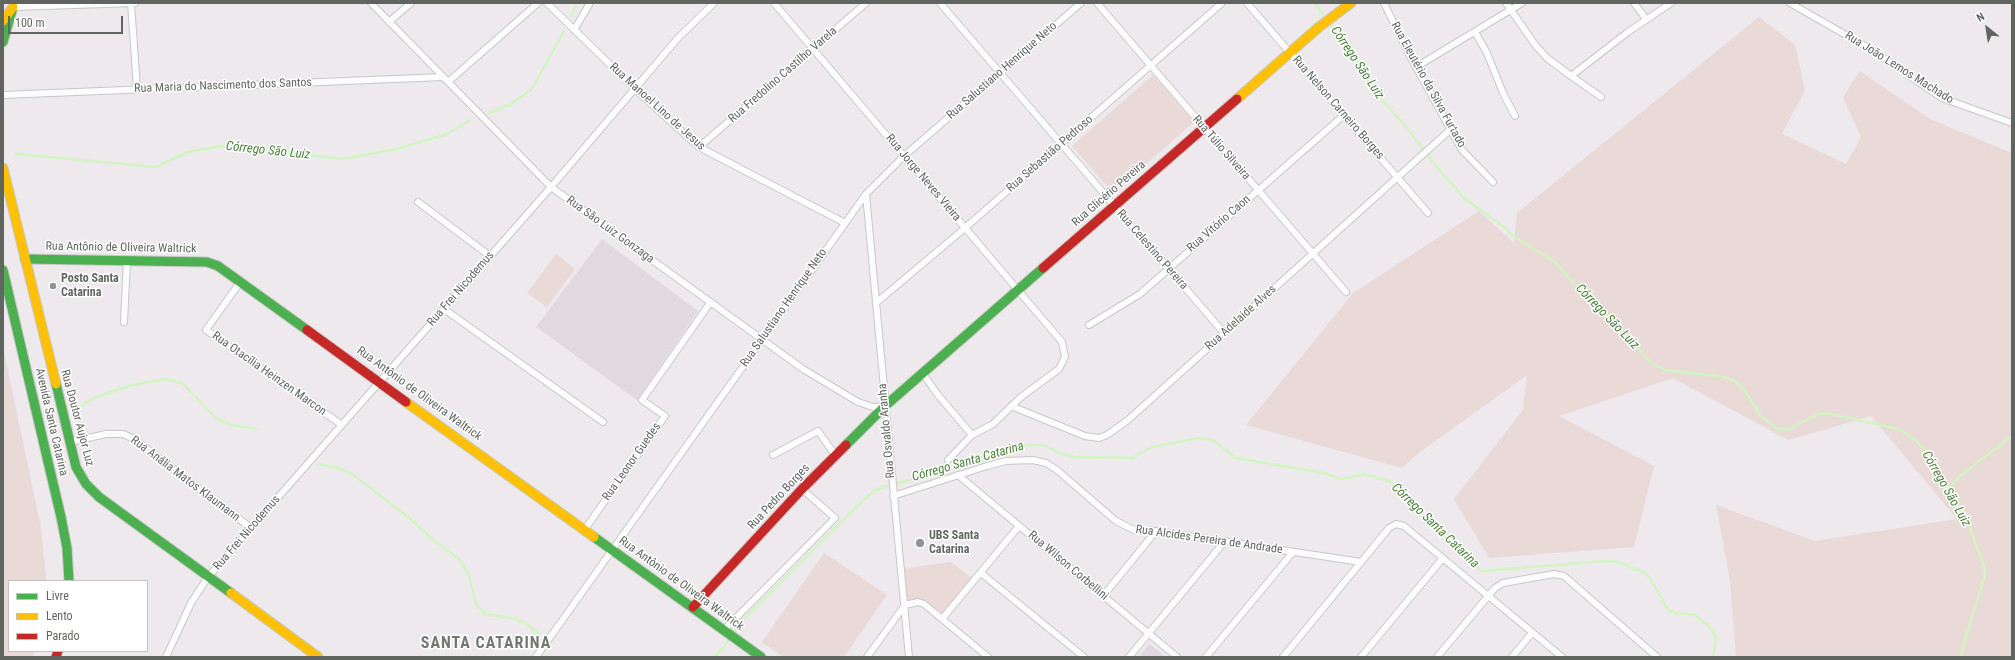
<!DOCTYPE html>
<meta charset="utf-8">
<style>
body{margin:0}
#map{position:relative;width:2015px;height:660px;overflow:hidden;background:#ede9ed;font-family:"Roboto Condensed",sans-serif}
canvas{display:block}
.frame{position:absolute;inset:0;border:4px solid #60665f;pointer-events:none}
.legend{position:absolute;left:8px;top:580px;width:140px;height:72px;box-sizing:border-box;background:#fff;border:1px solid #bfc2bf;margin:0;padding:5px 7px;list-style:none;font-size:12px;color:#60665f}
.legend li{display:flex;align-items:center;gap:8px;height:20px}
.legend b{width:20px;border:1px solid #bfc2bf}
.north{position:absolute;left:1967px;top:8px;width:40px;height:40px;-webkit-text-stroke:3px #fff;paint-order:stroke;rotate:330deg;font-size:11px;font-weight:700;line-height:16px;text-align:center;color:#60665f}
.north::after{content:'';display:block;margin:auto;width:14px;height:18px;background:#60665f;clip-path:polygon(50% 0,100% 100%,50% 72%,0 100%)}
.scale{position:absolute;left:8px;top:16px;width:115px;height:18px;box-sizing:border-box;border:2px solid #60665f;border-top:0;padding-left:5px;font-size:12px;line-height:14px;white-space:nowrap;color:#60665f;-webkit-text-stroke:3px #fff;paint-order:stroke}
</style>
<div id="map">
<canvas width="2015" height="660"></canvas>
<div class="frame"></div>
<ul class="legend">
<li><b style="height:5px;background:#4caf50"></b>Livre</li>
<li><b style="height:5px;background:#ffc107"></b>Lento</li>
<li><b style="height:5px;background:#c62828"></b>Parado</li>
</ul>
<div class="north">N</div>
<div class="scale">100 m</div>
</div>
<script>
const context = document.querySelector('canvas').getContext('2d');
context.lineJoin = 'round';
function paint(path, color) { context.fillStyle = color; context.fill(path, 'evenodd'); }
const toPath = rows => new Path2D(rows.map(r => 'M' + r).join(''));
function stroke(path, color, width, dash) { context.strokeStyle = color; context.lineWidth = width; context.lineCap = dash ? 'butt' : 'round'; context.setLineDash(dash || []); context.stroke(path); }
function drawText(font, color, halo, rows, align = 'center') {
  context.font = font + ' "Roboto Condensed",sans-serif'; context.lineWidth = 3; context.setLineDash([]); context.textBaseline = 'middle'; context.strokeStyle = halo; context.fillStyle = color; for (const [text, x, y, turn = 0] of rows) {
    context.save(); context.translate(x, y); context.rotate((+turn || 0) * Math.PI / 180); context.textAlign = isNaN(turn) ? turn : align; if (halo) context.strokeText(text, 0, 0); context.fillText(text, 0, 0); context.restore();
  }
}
paint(toPath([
 [602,239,698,311,637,400,536,327],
 [1149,644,1150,644,1165,657,1139,657]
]), '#e0dae0');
paint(toPath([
 [1759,17,1795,45,1805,90,1782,134,1846,164,1861,137,1843,97,1860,71,1930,119,2012,153,2012,657,1736,657,1730,581,1716,505,1815,541,1957,519,1871,416,1788,440,1673,378,1559,416,1654,466,1634,547,1489,558,1454,499,1523,410,1527,375,1420,452,1402,468,1246,425,1353,293,1479,211,1514,243,1517,213],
 [1153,75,1194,122,1113,193,1072,146],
 [556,254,575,269,547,307,527,293],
 [3,347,41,528,46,579,46,581,9,581,9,651,35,651,32,657,3,657],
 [824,553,887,595,844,657,783,657,762,642],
 [951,562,974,580,942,619,924,604,905,605,901,569]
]), '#e9dad8');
stroke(toPath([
 [1315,3,1326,19],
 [571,16,577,3],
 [1329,23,1352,52,1373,90,1404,124,1432,161,1464,198,1504,227,1516,238,1555,262,1590,302,1612,318,1650,362,1665,370,1718,376,1734,380,1746,392,1760,415,1776,428,1786,430,1791,428,1817,415,1827,413,1898,429,1912,437,1925,450,1965,515,1984,566,1985,575,1960,657],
 [489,113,511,104,531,90,564,31],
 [16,154,156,167,187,152,228,145,342,159,397,149,447,134,470,120],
 [78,407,99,396,128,386,166,379,182,383,217,419,231,425,256,429],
 [318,464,338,468,352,474,407,516,431,538,459,559,469,575,476,605,485,614,516,619,524,622,539,634],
 [1949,489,1959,477,2012,436],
 [733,633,741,622,853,510,874,491,893,483,899,483,1009,452,1027,445,1044,445,1059,453,1075,457,1132,458,1152,447,1199,438,1213,440,1236,458,1324,473,1341,479,1365,474,1388,481,1397,486,1403,498,1469,562,1482,571,1605,561,1618,562,1643,572,1650,578,1668,610,1676,613,1695,615,1710,627,1716,637,1713,657],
 [714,657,725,646,730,637],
 [1806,657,1821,657]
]), '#d1f4c1', 2.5);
const street = toPath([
 [131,3,137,89],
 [371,3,551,187,803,369,858,402,873,407,885,406],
 [547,3,635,89,699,147,845,223],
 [774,3,1062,342,1065,357,1059,369,1021,397,993,424,972,435,948,460],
 [940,3,1224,333],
 [1097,3,1346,292],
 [1247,3,1428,213],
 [1384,3,1409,54,1462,150,1493,182],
 [1506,3,1536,46,1547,58,1571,76,1628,32,1671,3],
 [1634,3,1646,19],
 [1790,3,1872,50,1942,98,2012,123],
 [13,7,135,3],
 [389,22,411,3],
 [574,30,590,3],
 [1475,32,1487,53,1503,93,1515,116],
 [1416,67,1522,3],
 [1571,76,1601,97],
 [448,82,538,3],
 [3,95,443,77],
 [699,147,866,3],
 [866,194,909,657],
 [418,202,490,256],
 [241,281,206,330,342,425],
 [876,303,965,228,1222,3],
 [444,309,603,422],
 [124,322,127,260],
 [1089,325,1140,294,1344,115],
 [923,374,938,395,972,435],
 [1011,406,1085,436,1099,438,1107,435,1128,420,1450,130],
 [70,442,106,434,123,434,134,439,251,528],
 [773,455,818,431,835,455],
 [958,475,1177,657],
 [893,496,987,466,1006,461,1033,460,1046,463,1057,470,1116,521,1134,530,1156,531,1361,562],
 [585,529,665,416,642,400,710,303],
 [981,573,1084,657],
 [1103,596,1156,531],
 [942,619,1019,526],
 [724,630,835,518,802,489],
 [166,657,191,603,208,577,551,187,678,38,714,3],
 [536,657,866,194,904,156,1081,3],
 [867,657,905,605,918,602,924,604,988,657],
 [1129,657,1225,541],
 [1206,657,1293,552],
 [1283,657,1389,528,1396,524,1404,526,1562,657],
 [1361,657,1443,558],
 [1437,657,1495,588,1503,583,1554,574,1564,576,1657,657],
 [1512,657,1532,633]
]);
const fast = toPath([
 [3,42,12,11],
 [25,259,207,262,218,266,307,330],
 [3,270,61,517,67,548,69,581],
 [56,384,76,467,86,484,99,497,231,593],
 [846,445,885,406,1043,268],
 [594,537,761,657]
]);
const slow = toPath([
 [3,21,13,7],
 [1237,99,1319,27,1351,3],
 [3,168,56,384],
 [406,402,594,537],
 [231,593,318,657]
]);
const jam = toPath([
 [1043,268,1237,99],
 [307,330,406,402],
 [693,607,802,489,846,445],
 [56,657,58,651]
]);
stroke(street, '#c8c8c8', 8);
stroke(fast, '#c8c8c7', 11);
stroke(slow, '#c8c8c7', 11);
stroke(jam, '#c8c8c7', 11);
stroke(street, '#fcfcfc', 6);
stroke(fast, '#4caf50', 9);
stroke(slow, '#ffc107', 9);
stroke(jam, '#c62828', 9);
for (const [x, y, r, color] of [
 [53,286,4,"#919491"],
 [920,543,5,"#919491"]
]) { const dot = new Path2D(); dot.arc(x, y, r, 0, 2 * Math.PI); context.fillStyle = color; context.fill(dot); stroke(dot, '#fff', 1.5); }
drawText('12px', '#60665f', '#fff', [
 ["Rua João Lemos Machado",1899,68,32],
 ["Rua Salustiano Henrique Neto",1002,71,-41],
 ["Rua Fredolino Castilho Varela",783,75,-41],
 ["Rua Eleutério da Silva Furtado",1428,85,61],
 ["Rua Maria do Nascimento dos Santos",223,86,-2],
 ["Rua Manoel Lino de Jesus",657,107,42],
 ["Rua Nelson Carneiro Borges",1338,108,49],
 ["Rua Túlio Silveira",1221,148,49],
 ["Rua Sebastião Pedroso",1050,154,-41],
 ["Rua Jorge Neves Vieira",923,178,50],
 ["Rua Glicério Pereira",1109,194,-41],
 ["Rua Vitório Caon",1219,224,-41],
 ["Rua São Luiz Gonzaga",610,230,36],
 ["Rua Antônio de Oliveira Waltrick",121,248,1],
 ["Rua Celestino Pereira",1152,250,49],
 ["Rua Frei Nicodemus",461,289,-49],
 ["Rua Salustiano Henrique Neto",784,308,-55],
 ["Rua Adelaide Alves",1241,318,-42],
 ["Rua Otacília Heinzen Marcon",269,374,35],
 ["Rua Antônio de Oliveira Waltrick",419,394,36],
 ["Rua Doutor Aujor Luz",77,418,75],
 ["Avenida Santa Catarina",51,422,77],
 ["Rua Osvaldo Aranha",887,431,-95],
 ["Rua Leonor Guedes",632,462,-55],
 ["Rua Anália Matos Klaumann",185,479,37],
 ["Rua Pedro Borges",779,497,-47],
 ["Rua Frei Nicodemus",247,533,-49],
 ["Rua Alcides Pereira de Andrade",1209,540,8],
 ["Rua Wilson Corbellini",1068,566,40],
 ["Rua Antônio de Oliveira Waltrick",681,584,36]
]);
drawText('bold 12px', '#60665f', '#fff', [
 ["Posto Santa",61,279],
 ["Catarina",61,293],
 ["UBS Santa",929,536],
 ["Catarina",929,550]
], 'left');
drawText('italic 13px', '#4b803b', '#fff', [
 ["Córrego São Luiz",1357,63,56],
 ["Córrego São Luiz",268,151,6],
 ["Córrego São Luiz",1607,317,46],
 ["Córrego Santa Catarina",968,462,-16],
 ["Córrego São Luiz",1946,489,60],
 ["Córrego Santa Catarina",1435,526,44]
]);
context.letterSpacing = '1px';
drawText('bold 16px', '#727870', '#fff', [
 ["SANTA CATARINA",486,644]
]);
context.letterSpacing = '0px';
</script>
